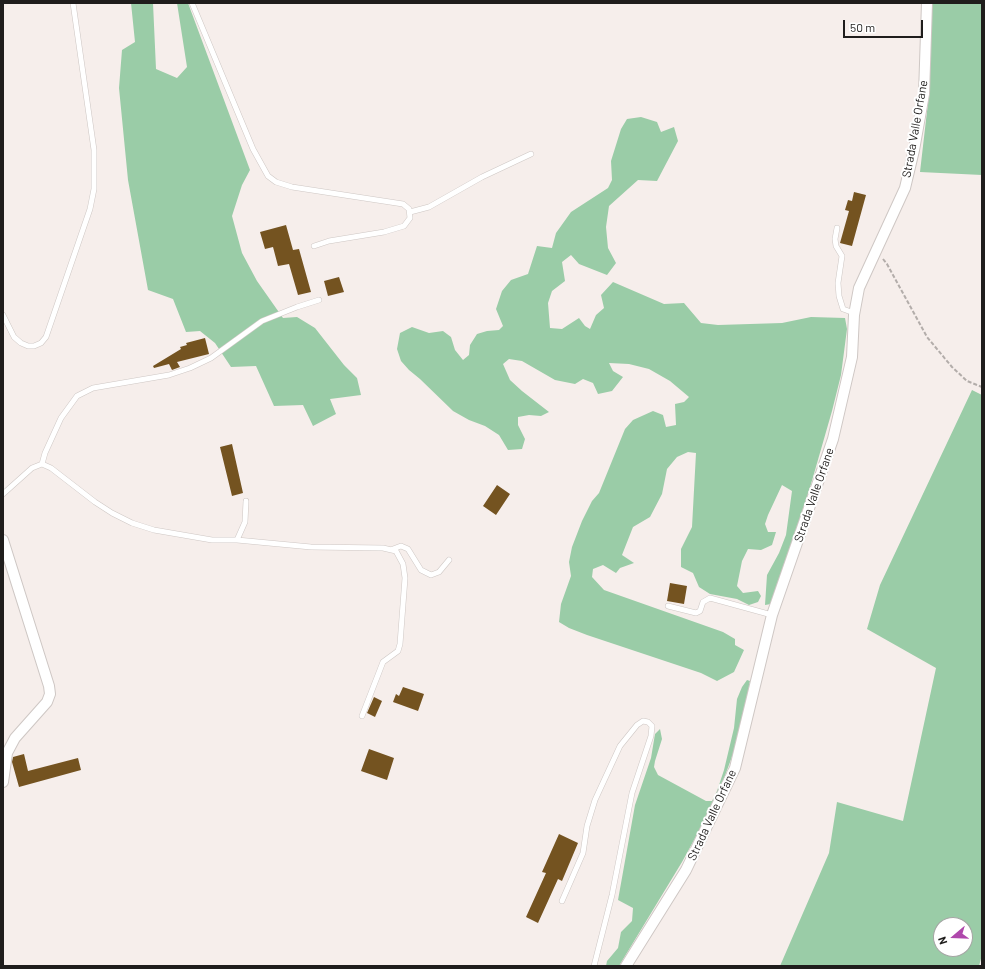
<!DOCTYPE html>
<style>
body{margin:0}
#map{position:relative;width:985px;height:969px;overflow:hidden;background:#f6eeeb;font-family:Barlow,sans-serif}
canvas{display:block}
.frame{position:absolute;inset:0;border:4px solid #1f1d1c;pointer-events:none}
.north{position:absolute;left:933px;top:917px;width:40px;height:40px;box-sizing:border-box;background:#fff;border:1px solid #a5a5a4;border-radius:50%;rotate:251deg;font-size:11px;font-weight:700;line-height:16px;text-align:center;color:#1f1d1c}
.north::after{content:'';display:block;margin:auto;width:14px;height:18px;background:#af48ac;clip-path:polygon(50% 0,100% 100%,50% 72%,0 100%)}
.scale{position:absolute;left:843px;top:20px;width:80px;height:18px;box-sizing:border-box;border:2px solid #1f1d1c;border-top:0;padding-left:5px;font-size:12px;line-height:14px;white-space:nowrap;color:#1f1d1c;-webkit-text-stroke:3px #fff;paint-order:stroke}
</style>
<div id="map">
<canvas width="985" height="969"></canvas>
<div class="frame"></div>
<div class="north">N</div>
<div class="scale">50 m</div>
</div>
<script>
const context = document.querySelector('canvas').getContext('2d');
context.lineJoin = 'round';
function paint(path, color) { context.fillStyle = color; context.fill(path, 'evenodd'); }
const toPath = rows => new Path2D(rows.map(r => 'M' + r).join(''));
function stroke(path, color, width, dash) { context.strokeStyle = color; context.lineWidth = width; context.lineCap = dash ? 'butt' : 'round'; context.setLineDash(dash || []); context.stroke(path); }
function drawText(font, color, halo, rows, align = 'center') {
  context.font = font + ' Barlow,sans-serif'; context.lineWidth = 4; context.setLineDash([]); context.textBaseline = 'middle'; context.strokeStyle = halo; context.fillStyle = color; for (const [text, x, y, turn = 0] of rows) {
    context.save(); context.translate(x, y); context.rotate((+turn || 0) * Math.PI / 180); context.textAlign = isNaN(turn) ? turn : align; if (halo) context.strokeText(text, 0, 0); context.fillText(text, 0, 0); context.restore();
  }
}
paint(toPath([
 [131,3,153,3,156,69,177,78,187,67,177,3,188,3,250,170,242,185,232,216,242,253,257,281,283,318,297,317,315,328,344,365,357,378,361,395,330,399,336,414,313,426,303,405,274,406,256,366,231,367,215,343,200,331,186,332,173,299,148,290,128,180,119,88,122,50,135,42],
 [930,3,982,3,982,175,920,172,929,94],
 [641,117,657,122,661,132,674,127,678,141,657,181,638,180,609,206,606,227,608,248,616,263,607,275,579,264,571,255,562,262,565,281,552,291,548,303,550,328,562,329,579,318,585,326,590,329,596,315,604,308,601,295,613,282,664,304,684,303,701,323,718,325,782,323,811,317,845,318,847,329,841,375,832,411,809,491,771,604,765,605,767,575,779,553,786,535,792,491,782,485,768,515,765,524,768,532,776,532,772,545,761,550,748,549,742,561,737,586,743,593,758,591,761,596,758,602,749,605,737,599,710,594,699,587,693,573,681,567,681,549,692,527,696,453,688,452,677,457,667,469,662,494,650,517,633,527,622,555,634,563,620,568,616,573,603,565,593,569,592,577,604,590,723,632,735,639,735,645,744,650,734,672,717,681,701,673,587,635,569,628,559,622,561,604,571,576,569,562,572,547,582,521,592,501,599,493,625,429,633,420,653,411,663,415,666,427,676,425,675,404,684,402,689,397,670,381,649,369,629,364,609,363,613,371,623,377,612,391,598,394,593,383,583,379,575,384,555,380,522,361,509,359,503,364,510,380,522,391,549,412,541,416,529,415,518,417,518,425,525,439,522,449,508,450,499,435,485,426,469,420,453,411,420,379,409,370,401,361,397,349,400,333,412,327,429,333,443,331,451,337,455,350,463,360,469,355,470,345,477,334,487,331,499,330,503,326,496,309,502,291,511,280,528,274,537,246,552,248,556,233,571,212,608,188,612,180,611,161,621,129,627,119],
 [972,390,982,395,982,955,979,966,780,966,829,853,837,802,903,821,936,668,867,629,880,585],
 [941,925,965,925,965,949,941,949],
 [747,680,750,681,747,698,733,754,716,800,682,862,619,966,606,966,607,961,618,948,621,932,632,921,633,908,618,900,635,805,651,758,655,734,660,729,662,739,655,761,654,767,658,775,706,801,712,801,717,791,724,770,734,728,737,699,742,687]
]), '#9acca7');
paint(toPath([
 [854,192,866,195,852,246,840,243,849,211,845,210,848,200,852,201],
 [286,225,293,250,299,249,311,292,298,295,289,264,278,266,273,247,265,249,260,232],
 [339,277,344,292,328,296,324,281],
 [205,338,209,354,177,362,180,367,172,370,169,364,154,368,153,366,181,349,180,347,187,345,186,343],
 [232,444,243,493,232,496,220,447],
 [497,485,510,494,496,515,483,506],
 [670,583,687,586,684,604,667,601],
 [403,687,424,694,418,711,393,702,396,694,399,696],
 [374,697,382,701,375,717,367,713],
 [369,749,394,758,387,780,361,771],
 [24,754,28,771,78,758,81,770,19,787,12,762,13,757],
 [559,834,578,843,562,881,558,879,538,923,526,917,546,873,542,872]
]), '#745320');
const service = toPath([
 [192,3,253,149,268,176,276,182,292,187,403,204,409,209,410,218,404,226,384,232,329,241,314,246],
 [410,212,429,207,482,177,531,154],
 [837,228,835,239,836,246,842,256,838,283,839,296,843,309,854,313],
 [3,315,14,337,21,343,28,346,34,346,41,343,46,337,90,209,94,189,94,150,73,3],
 [42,464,45,453,61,418,77,396,93,388,169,375,190,368,211,358,262,321,297,307,319,300],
 [3,494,32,468,42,464,51,468,95,502,112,513,132,523,154,530,212,540,237,540,311,547,383,548,396,551,403,564,405,578,400,644,398,651,383,662,362,716],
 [237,540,245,522,246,501],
 [393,549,401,546,408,549,421,570,431,575,439,572,449,560],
 [668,606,696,613,700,611,703,602,710,598,772,615],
 [562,901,583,853,587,826,595,800,620,746,637,725,643,721,648,722,652,726,651,736,632,793,612,895,594,966]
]);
const minor = toPath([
 [3,540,49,686,50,694,47,702,15,738,7,753,3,782],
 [626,966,686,870,735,768,772,615,833,439,852,357,854,315,859,288,905,188,914,150,924,94,927,3]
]);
stroke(service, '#cec7c4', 6);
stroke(minor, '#cec7c4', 12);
stroke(toPath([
 [883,259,887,264,927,337,952,367,967,381,982,387]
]), '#b3adaa', 2, [4, 2]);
stroke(service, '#fff', 5);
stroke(minor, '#fff', 10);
drawText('12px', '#1f1d1c', '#fff', [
 ["Strada Valle Orfane",915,129,-80],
 ["Strada Valle Orfane",814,495,-71],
 ["Strada Valle Orfane",712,815,-65]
]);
</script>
